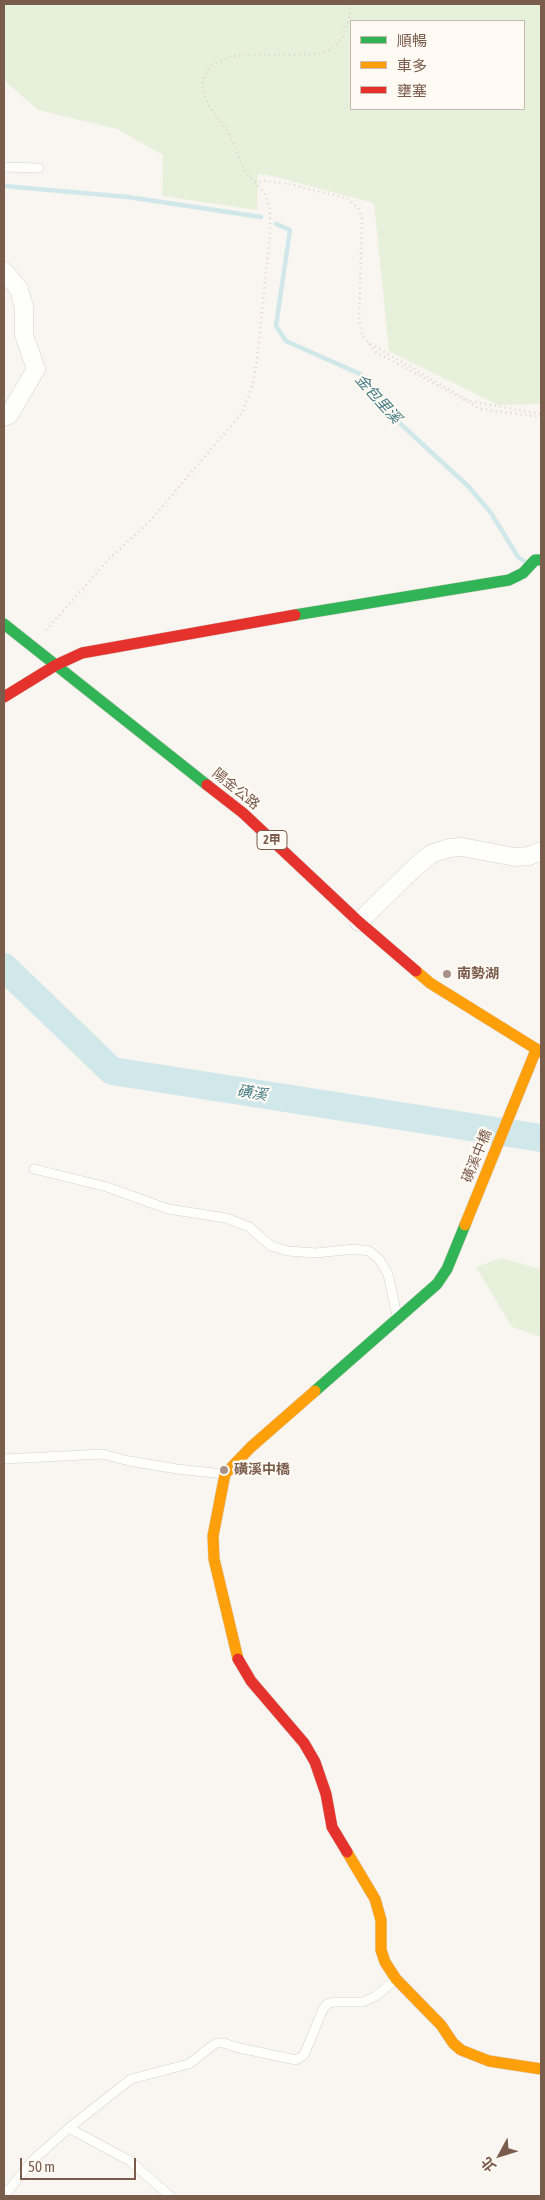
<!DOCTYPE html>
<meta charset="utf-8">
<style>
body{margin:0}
#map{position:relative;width:545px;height:2200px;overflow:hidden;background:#f9f5f0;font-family:"Asap Condensed","Noto Sans TC",sans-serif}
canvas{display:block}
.frame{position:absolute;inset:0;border:5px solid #7a5c4d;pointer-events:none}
.legend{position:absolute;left:350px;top:20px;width:175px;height:90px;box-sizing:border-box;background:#fffaf3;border:1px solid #cabbb1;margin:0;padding:6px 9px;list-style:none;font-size:15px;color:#7a5c4d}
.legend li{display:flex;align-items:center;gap:10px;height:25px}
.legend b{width:25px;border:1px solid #cabbb1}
.north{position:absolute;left:475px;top:2130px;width:50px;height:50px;-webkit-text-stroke:4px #fffaf3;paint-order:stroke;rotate:231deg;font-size:14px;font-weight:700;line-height:20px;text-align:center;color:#7a5c4d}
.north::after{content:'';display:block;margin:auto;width:18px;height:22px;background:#7a5c4d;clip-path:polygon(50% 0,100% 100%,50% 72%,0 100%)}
.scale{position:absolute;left:20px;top:2158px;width:116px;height:22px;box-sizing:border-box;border:2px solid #7a5c4d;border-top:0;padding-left:6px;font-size:15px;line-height:18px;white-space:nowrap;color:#7a5c4d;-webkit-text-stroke:4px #fffaf3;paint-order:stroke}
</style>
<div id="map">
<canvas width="545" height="2200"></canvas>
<div class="frame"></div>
<ul class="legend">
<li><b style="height:6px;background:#30b455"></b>順暢</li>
<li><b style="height:6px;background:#ff9f0a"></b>車多</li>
<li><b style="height:6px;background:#e5322d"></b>壅塞</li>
</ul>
<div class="north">北</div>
<div class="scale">50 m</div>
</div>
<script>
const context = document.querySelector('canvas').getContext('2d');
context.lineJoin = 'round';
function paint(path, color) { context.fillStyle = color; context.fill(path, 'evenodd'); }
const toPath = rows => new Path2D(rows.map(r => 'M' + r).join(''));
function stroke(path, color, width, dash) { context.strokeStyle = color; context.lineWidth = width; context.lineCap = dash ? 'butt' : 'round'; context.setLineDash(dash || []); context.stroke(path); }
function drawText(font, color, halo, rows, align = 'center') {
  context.font = font + ' "Asap Condensed","Noto Sans TC",sans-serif'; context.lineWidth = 4.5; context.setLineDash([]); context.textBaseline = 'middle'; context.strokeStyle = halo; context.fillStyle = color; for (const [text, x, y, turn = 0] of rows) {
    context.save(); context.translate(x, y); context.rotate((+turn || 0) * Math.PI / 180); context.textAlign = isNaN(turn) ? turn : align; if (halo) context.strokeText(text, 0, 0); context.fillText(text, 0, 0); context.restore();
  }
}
paint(toPath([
 [4,4,541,4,541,404,498,405,389,351,374,203,272,176,258,174,257,210,162,196,163,155,117,129,38,110,4,80],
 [351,21,524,21,524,109,351,109],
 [501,1258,541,1269,541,1337,512,1327,476,1267]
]), '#e7f0db');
stroke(toPath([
 [4,186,128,197,261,217],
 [276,224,290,230,276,326,286,341,360,374,392,416,469,487,491,513,518,557,524,561]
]), '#d0e8ea', 4.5);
stroke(toPath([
 [4,967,112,1071,541,1138]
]), '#d0e8ea', 28);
const lane = toPath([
 [4,167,39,168],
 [34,1169,107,1187,168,1209,226,1218,249,1227,271,1246,288,1251,316,1253,354,1249,369,1251,379,1259,388,1274,397,1316],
 [4,1459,102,1454,129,1461,177,1469,224,1474],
 [69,2128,130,2161,170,2196],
 [4,2196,32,2161,69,2128,131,2079,189,2064,216,2043,224,2043,235,2047,296,2060,304,2055,323,2009,327,2004,333,2002,363,2002,376,1996,396,1979]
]);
const street = toPath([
 [4,271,19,289,24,307,24,335,36,369,9,415,4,417],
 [359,922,413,869,431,854,449,848,462,847,515,857,529,856,541,851]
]);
const fast = toPath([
 [295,615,509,580,523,573,535,560,541,560],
 [4,624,207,785],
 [315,1391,437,1284,447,1269,465,1225]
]);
const slow = toPath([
 [416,971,430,983,541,1052],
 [465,1225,536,1050],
 [238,1659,214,1559,213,1536,225,1474,251,1447,315,1391],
 [347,1852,375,1899,381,1920,381,1950,385,1962,396,1979,441,2025,453,2043,461,2050,489,2061,541,2069]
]);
const jam = toPath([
 [4,697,56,665,82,653,295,615],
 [207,785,243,813,359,922,416,971],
 [238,1659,251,1681,304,1743,315,1762,326,1794,332,1827,347,1852]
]);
stroke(lane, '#d7d1cb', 10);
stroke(street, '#d7d1cb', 19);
stroke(fast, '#d9d2cb', 12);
stroke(slow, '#d9d2cb', 12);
stroke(jam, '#d9d2cb', 12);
stroke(toPath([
 [346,4,351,10,343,37,332,49,319,54,232,56,210,66,203,80,202,90,209,106,228,132,246,174,255,182,265,181,292,184,303,188,347,198,358,208,362,217,359,321,363,337,371,344,469,401,541,414],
 [369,344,376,352,481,409,541,417],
 [46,630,110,558,150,521,242,413,252,387,257,360,270,234,270,209,266,195,255,182]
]), '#dcd5d0', 2.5, [1, 4]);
stroke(lane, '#fefefd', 9);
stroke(street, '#fefefd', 18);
stroke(fast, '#30b455', 11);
stroke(slow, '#ff9f0a', 11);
stroke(jam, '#e5322d', 11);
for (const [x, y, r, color] of [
 [447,974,5,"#a69286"],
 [224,1470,5,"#a69286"]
]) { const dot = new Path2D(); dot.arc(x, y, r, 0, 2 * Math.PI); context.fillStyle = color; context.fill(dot); stroke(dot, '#fffaf3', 2); }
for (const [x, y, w] of [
 [272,840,30]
]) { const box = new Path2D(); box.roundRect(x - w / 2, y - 9.5, w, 19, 4); context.fillStyle = '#fffaf3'; context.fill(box); stroke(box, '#7a5c4d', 1); }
drawText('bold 12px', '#7a5c4d', null, [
 ["2甲",272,840]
]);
drawText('14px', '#7a5c4d', '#fffaf3', [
 ["陽金公路",236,789,39],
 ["磺溪中橋",477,1156,-68]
]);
drawText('bold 14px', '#7a5c4d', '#fffaf3', [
 ["南勢湖",457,974],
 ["磺溪中橋",234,1470]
], 'left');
drawText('italic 15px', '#437c86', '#fffaf3', [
 ["金包里溪",378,399,48],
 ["磺溪",252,1093,9]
]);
</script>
